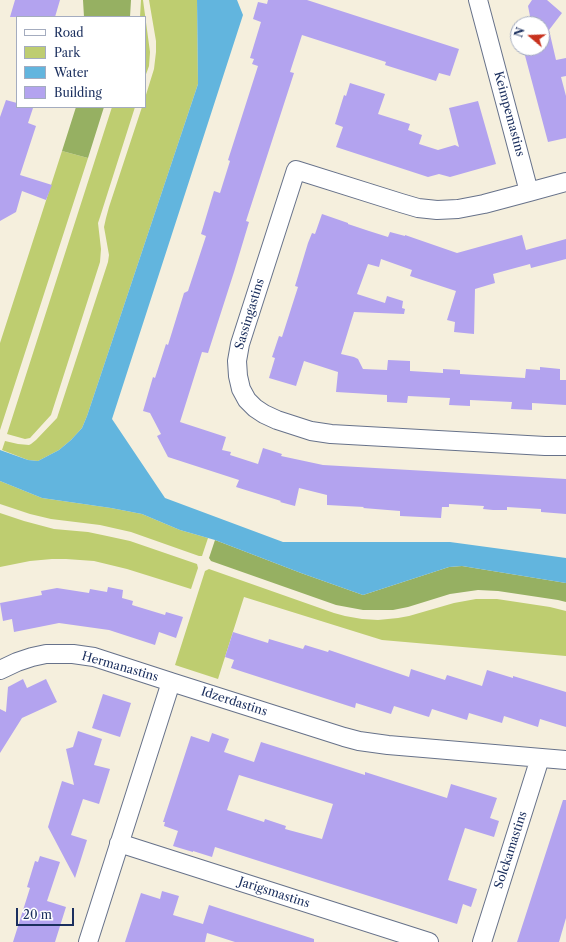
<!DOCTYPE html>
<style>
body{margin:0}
#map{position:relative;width:566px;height:942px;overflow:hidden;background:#f5efdd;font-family:"Libre Caslon Text",serif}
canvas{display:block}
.legend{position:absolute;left:16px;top:16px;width:130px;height:92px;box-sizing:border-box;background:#fff;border:1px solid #a4acbf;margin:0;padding:5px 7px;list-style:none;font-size:12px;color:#1b2f5e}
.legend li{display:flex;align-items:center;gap:8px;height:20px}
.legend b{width:20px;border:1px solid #a4acbf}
.north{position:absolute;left:510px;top:16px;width:40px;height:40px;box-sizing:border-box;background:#fff;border:1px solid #a4acbf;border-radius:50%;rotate:289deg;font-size:11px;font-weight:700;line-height:16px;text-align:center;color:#1b2f5e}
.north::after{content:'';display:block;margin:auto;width:14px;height:18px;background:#c8321e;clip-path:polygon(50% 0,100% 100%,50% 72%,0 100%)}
.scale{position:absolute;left:16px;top:908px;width:58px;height:18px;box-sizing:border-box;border:2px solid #1b2f5e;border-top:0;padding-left:5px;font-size:12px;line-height:14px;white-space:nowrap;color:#1b2f5e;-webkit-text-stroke:3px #fff;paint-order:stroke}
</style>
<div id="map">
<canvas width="566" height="942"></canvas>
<ul class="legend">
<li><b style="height:5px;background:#fff"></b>Road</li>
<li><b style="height:11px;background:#becd70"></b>Park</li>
<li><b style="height:11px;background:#62b5de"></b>Water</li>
<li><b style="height:11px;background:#b3a3ef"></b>Building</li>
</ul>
<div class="north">N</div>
<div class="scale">20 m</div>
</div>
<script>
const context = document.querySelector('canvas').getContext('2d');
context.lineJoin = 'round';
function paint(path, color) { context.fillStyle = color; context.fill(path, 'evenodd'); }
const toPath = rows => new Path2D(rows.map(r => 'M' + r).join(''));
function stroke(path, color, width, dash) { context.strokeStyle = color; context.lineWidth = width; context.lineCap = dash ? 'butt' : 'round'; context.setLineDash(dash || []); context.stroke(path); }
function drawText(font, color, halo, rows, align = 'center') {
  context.font = font + ' "Libre Caslon Text",serif'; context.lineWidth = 4; context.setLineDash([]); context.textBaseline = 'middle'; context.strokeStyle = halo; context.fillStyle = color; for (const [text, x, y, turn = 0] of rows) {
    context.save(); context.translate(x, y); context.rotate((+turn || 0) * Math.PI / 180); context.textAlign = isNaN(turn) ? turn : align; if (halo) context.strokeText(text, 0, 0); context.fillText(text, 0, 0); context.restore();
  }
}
paint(toPath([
 [141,0,143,0,150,52,149,66,145,77,145,17,140,17],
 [149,0,197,0,198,84,87,416,82,428,71,440,59,450,38,461,28,460,2,450,5,441,18,444,29,445,31,444,36,440,57,418,108,262,109,255,104,227,106,218,109,207,142,107,145,107,145,98,154,69,156,52,156,41],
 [112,107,135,107,100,217,98,223,101,249,100,262,51,415,30,438,25,439,7,434],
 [62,151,88,158,0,430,0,343],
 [0,481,42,498,111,508,142,514,180,530,208,538,202,556,199,556,131,532,100,525,51,519,30,514,0,504],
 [0,513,24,521,54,529,88,532,107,536,130,541,197,564,198,568,191,589,127,569,94,561,66,559,52,559,30,561,0,567],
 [209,569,334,613,345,616,362,619,378,620,398,618,409,616,454,603,476,599,497,599,550,607,566,611,566,656,382,640,244,597,218,679,175,665,205,571]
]), '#becd70');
paint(toPath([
 [83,0,131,0,130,17,84,17],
 [76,107,104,107,88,158,62,151],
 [215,540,301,573,363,595,449,567,462,566,566,583,566,602,558,600,498,591,478,590,450,594,408,607,393,610,363,610,336,605,211,561,209,558]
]), '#96b062');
paint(toPath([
 [197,0,237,0,243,15,112,419,165,498,283,542,450,542,509,550,566,558,566,583,462,566,449,567,363,595,301,573,215,540,180,530,142,514,111,508,42,498,0,481,0,450,28,460,38,461,59,450,71,440,82,428,87,416,198,84]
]), '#62b5de');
paint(toPath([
 [15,0,60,0,55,17,10,17],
 [268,0,307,0,459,49,450,76,439,73,436,81,385,65,386,62,302,35,290,72,294,73,246,221,249,222,234,272,208,353,202,352,180,422,226,437,222,450,231,452,230,455,258,464,263,448,282,454,281,456,323,465,566,479,566,514,541,512,541,509,507,507,507,510,493,510,483,509,484,506,449,504,449,507,442,507,441,518,400,516,400,511,363,508,364,507,327,505,327,495,299,488,295,506,280,502,281,501,236,487,239,480,168,457,157,436,161,434,150,413,143,411,153,377,155,378,166,344,168,345,184,293,188,291,206,236,201,234,214,191,220,193,230,161,228,160,258,66,252,64,254,59,250,58,261,22,253,19,258,2,267,4],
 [532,0,547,0,562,13,549,30,556,60,566,58,566,76,561,77,566,96,566,138,548,142,523,48,542,48,542,24,519,24,531,21,528,6],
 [350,83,385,94,378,114,410,124,408,130,422,135,419,144,438,150,455,145,459,147,449,108,478,101,496,164,450,177,439,174,428,177,336,147,343,127,335,124,344,95,346,96],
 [6,100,17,103,17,107,29,107,33,108,28,123,36,126,20,175,52,185,46,200,22,191,16,212,0,221,0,117],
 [322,214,348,223,348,224,369,231,388,237,390,232,405,236,405,235,457,253,522,235,526,250,566,239,566,259,531,268,530,264,493,274,495,283,475,289,474,334,454,332,455,322,447,320,456,291,410,276,412,270,381,259,379,267,368,264,357,294,385,303,387,296,403,301,402,308,405,309,404,314,354,312,341,354,354,357,358,359,363,369,387,370,388,360,410,361,410,371,443,373,443,369,460,370,460,374,525,378,526,369,540,370,540,367,560,369,560,380,566,380,566,405,532,403,532,410,511,409,512,402,470,400,470,406,449,405,450,398,408,396,407,403,387,402,387,395,336,392,338,372,304,361,296,386,269,378,275,358,272,357,279,336,282,337,298,287,295,286,308,243,312,233,315,234],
 [108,587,123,590,122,598,133,601,132,605,165,615,166,612,183,617,176,638,159,632,155,645,109,630,59,623,14,632,12,619,3,621,0,603,42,595,41,591,57,588,89,593,90,589,107,592],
 [233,632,268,643,269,639,303,649,305,645,328,652,329,650,409,677,411,669,445,680,447,675,482,686,487,670,513,678,513,676,566,692,566,727,540,719,538,727,504,716,502,723,469,713,467,720,432,709,429,717,394,706,391,714,356,703,355,708,231,668,234,660,225,657],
 [23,679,27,688,46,679,57,702,22,718,0,753,0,709,6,712,8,687],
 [103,694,131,703,120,737,92,728],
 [78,731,102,739,94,765,110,769,99,804,83,799,71,835,87,840,75,878,48,827,62,781,74,785,66,749,73,747],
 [212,733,229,739,224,752,254,762,261,742,365,775,365,772,447,798,451,784,497,798,490,818,499,821,494,837,465,828,448,880,477,889,471,907,463,904,457,924,215,847,212,857,193,851,193,852,173,846,178,831,164,826,165,822,163,822,191,736,209,742],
 [239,775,333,804,322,839,285,829,286,826,265,819,264,822,227,810],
 [563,800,566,800,566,918,559,942,517,942],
 [40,856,60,862,47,901,66,907,55,942,13,942,30,888,27,887,35,861,38,862],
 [162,891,179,896,173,915,203,924,209,905,314,939,314,942,235,942,207,933,205,942,125,942,141,893,160,899]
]), '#b3a3ef');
const street = toPath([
 [478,0,529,192,566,182],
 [529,192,484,204,458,209,437,210,418,208,401,203,296,170,240,344,237,361,238,376,241,389,247,400,255,408,264,414,277,420,311,431,331,434,545,446,566,446],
 [0,670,17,662,32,657,46,654,73,654,94,657,171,682],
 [119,843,429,942],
 [88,942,171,682,344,737,359,741,388,745,566,760],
 [482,942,540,758]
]);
stroke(street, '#67728a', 20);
stroke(street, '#fff', 18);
drawText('12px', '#1b2f5e', '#fff', [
 ["Keimpemastins",509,114,75],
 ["Sassingastins",250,314,-73],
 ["Hermanastins",120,667,16],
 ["Idzerdastins",234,702,18],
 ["Solckamastins",511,850,-72],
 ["Jarigsmastins",274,893,18]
]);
</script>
